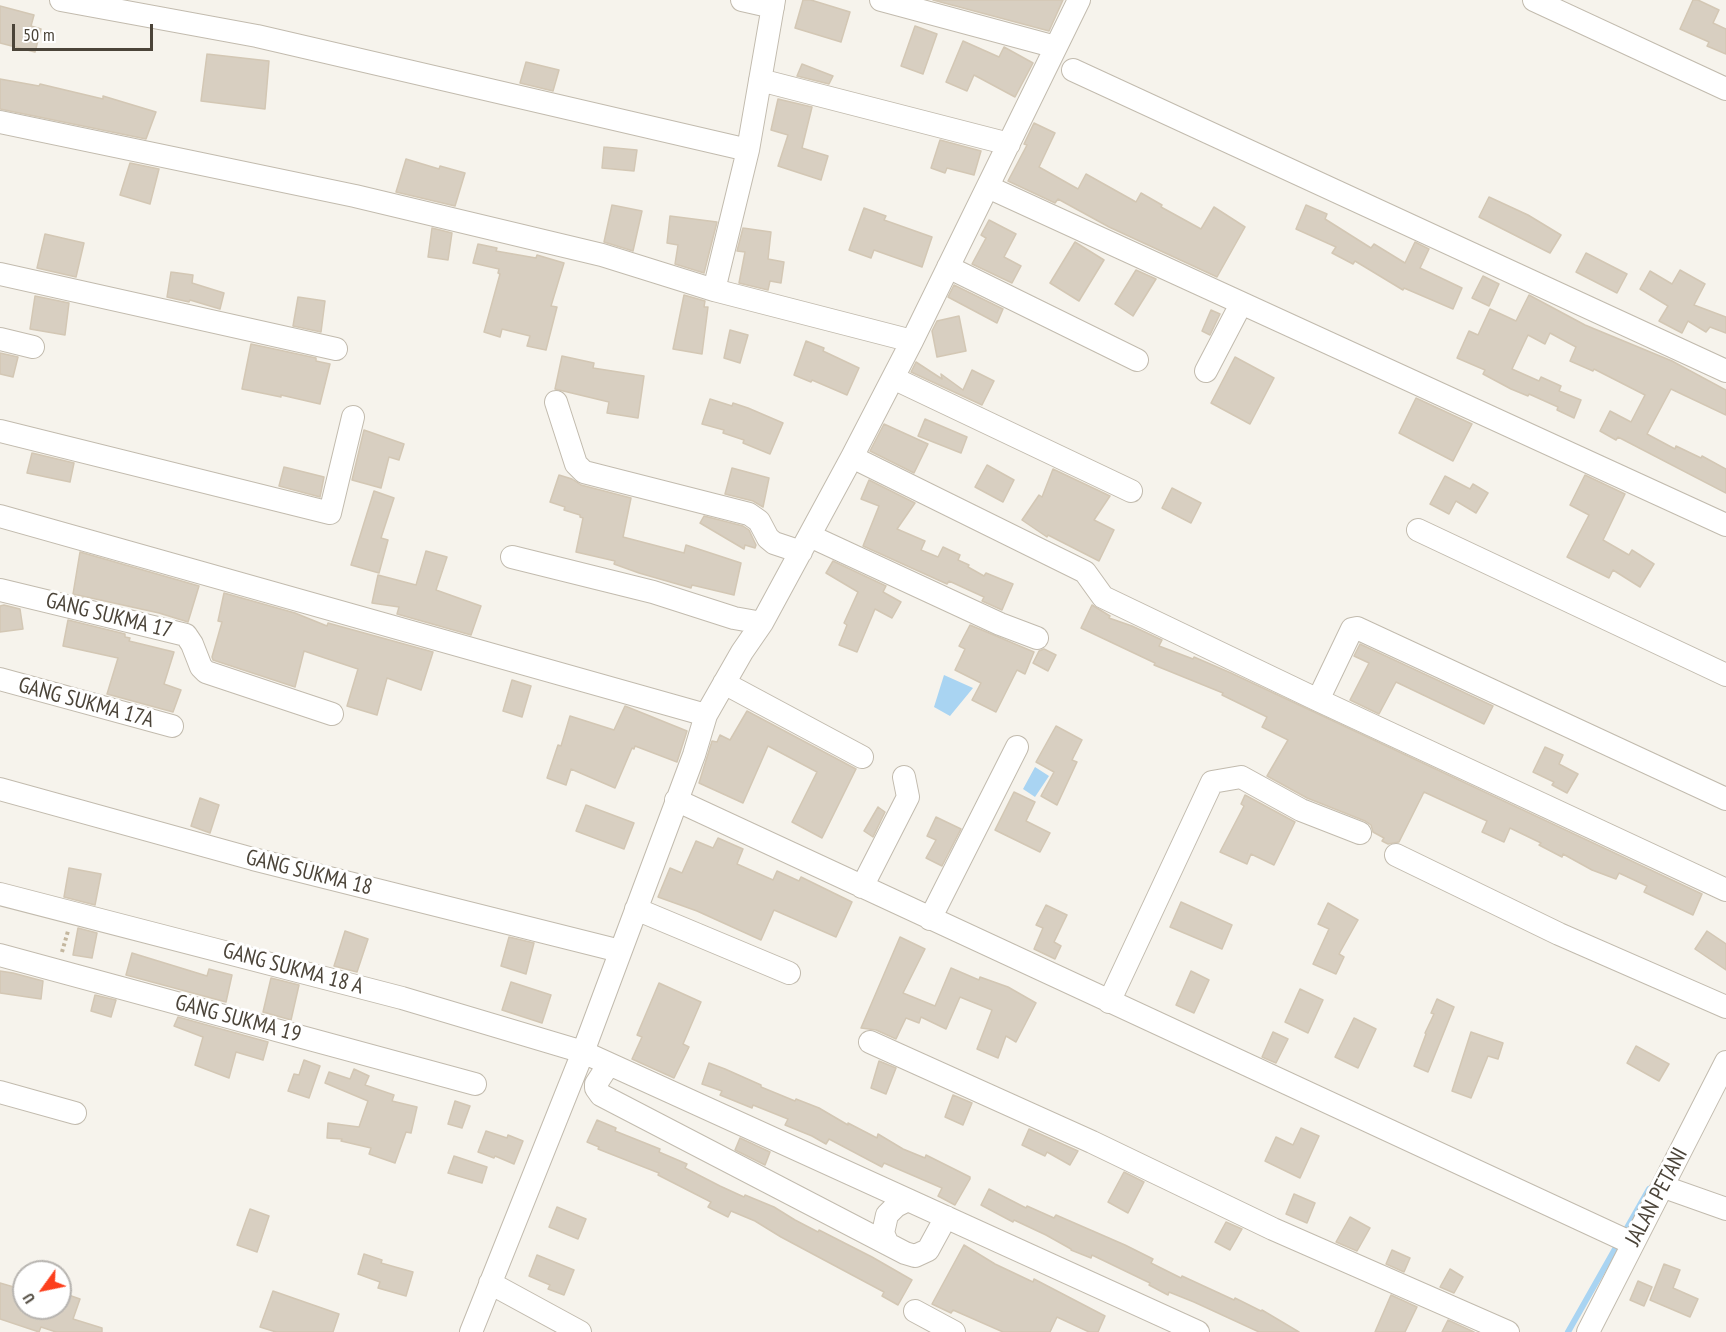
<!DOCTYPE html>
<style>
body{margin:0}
#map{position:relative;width:1726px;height:1332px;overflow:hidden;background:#f6f3ec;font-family:"PT Sans Narrow",sans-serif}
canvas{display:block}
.north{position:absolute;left:12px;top:1260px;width:60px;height:60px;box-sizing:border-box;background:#fff;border:2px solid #b7b4b0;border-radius:50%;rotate:237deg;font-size:16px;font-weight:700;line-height:24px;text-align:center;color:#4b4439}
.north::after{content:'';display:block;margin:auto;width:21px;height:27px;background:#fc3f1d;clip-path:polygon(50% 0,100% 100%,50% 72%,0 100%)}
.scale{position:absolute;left:12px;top:24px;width:141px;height:27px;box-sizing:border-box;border:3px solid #4b4439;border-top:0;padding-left:8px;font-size:18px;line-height:21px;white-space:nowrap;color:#4b4439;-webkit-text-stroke:4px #fff;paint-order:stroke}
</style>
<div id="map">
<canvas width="1726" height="1332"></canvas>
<div class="north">U</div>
<div class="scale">50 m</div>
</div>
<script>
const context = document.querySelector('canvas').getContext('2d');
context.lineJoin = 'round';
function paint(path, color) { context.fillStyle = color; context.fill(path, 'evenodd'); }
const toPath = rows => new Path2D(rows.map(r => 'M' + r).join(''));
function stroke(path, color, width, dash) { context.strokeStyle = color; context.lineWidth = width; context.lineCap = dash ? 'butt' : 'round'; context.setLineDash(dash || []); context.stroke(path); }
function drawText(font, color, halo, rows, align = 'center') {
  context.font = font + ' "PT Sans Narrow",sans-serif'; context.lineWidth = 6; context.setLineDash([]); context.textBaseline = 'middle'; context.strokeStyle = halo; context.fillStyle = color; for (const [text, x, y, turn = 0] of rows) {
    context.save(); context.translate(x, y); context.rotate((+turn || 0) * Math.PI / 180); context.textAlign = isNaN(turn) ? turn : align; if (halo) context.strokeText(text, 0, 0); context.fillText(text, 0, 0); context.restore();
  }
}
paint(toPath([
 [944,675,973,688,950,716,934,707],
 [1035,767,1049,776,1035,797,1023,789]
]), '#a9d4f2');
stroke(toPath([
 [1568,1332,1649,1189]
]), '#a9d4f2', 6);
const building = toPath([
 [803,0,811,0,850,12,841,42,795,28,803,0],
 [933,0,1063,0,1049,31,933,0],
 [1693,0,1698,0,1719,10,1713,23,1726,29,1726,54,1707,46,1709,42,1680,29,1693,0],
 [0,6,34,15,31,26,41,29,35,52,0,43,0,6],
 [915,26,937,34,923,74,901,66,915,26],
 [963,41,999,57,1004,47,1033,63,1015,97,974,75,967,91,946,82,963,41],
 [207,54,269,61,265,109,201,101,207,54],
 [526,62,559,70,553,91,520,83,526,62],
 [802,64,833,76,829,84,797,76,802,64],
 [0,79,39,86,40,84,103,99,103,96,156,112,146,139,0,109,0,79],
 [778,99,812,107,802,148,828,156,821,180,778,166,788,135,771,130,778,99],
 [1034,123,1055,133,1039,167,1078,189,1086,174,1136,202,1141,193,1162,205,1161,207,1201,229,1214,207,1245,227,1217,277,1109,227,1058,199,1055,203,1008,181,1027,145,1024,144,1034,123],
 [940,140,981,151,974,175,947,168,945,173,931,168,940,140],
 [604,147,637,150,634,171,602,168,604,147],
 [406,159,439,169,440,166,465,173,455,206,396,192,406,159],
 [130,163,159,169,150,204,120,195,130,163],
 [1489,197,1528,215,1561,235,1550,253,1479,217,1489,197],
 [612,205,642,211,633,251,604,242,612,205],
 [1306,205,1327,214,1325,219,1371,248,1374,244,1405,263,1415,242,1429,249,1420,268,1462,288,1453,309,1404,288,1403,290,1355,261,1353,264,1332,253,1336,247,1296,229,1306,205],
 [864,208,886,216,884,220,932,237,922,267,874,250,871,258,849,250,864,208],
 [670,216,717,222,704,273,675,264,678,245,667,243,670,216],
 [989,220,1016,234,1004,257,1021,266,1012,283,972,264,986,238,981,235,989,220],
 [432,228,452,233,448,260,428,257,432,228],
 [743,228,771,232,768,259,784,262,781,283,770,281,768,290,739,283,745,252,737,251,743,228],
 [45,234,84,243,76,277,37,268,45,234],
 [1075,242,1104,260,1079,301,1050,283,1075,242],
 [478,244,497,248,496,251,536,258,537,255,564,263,551,306,557,307,546,350,527,346,530,336,502,329,500,337,484,332,500,274,498,273,499,269,473,263,478,244],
 [1586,253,1627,274,1617,293,1576,272,1586,253],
 [1136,270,1156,279,1133,316,1115,304,1136,270],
 [1680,270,1705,284,1694,305,1726,317,1726,333,1710,327,1706,332,1688,321,1682,333,1659,321,1668,306,1640,289,1650,271,1672,284,1680,270],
 [171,272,193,275,192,283,224,293,220,309,190,300,189,302,167,297,171,272],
 [1483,276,1499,284,1489,306,1472,298,1483,276],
 [954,285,1003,309,997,323,948,297,954,285],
 [684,295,705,301,704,307,708,307,702,354,673,349,684,295],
 [1529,295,1585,325,1672,361,1726,390,1726,415,1671,389,1647,434,1675,449,1676,446,1701,458,1702,456,1726,469,1726,493,1618,437,1616,440,1600,431,1610,411,1631,422,1645,395,1594,369,1593,371,1570,361,1576,347,1550,333,1545,344,1528,335,1512,369,1539,381,1541,377,1561,386,1559,391,1581,400,1574,418,1557,410,1558,407,1529,394,1528,396,1511,389,1483,374,1485,370,1457,358,1469,331,1478,335,1490,309,1516,321,1529,295],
 [35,296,69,303,65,335,30,329,35,296],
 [298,297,325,301,321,332,293,326,298,297],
 [1211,310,1220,314,1210,335,1202,331,1211,310],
 [959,316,966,351,937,357,932,331,937,321,959,316],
 [730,330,748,335,740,363,724,358,730,330],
 [806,341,824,348,823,351,859,368,847,395,812,380,811,382,794,375,806,341],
 [251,344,316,358,316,361,330,364,320,404,281,395,281,397,242,389,251,344],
 [0,353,18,357,13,377,0,374,0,353],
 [562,356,594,363,593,368,644,376,638,418,607,413,609,402,555,389,562,356],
 [1235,357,1274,378,1250,424,1211,403,1235,357],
 [916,362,942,379,941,374,963,390,972,370,994,381,982,405,911,372,916,362],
 [1416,398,1472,424,1453,461,1399,433,1416,398],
 [710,399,732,406,733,403,748,408,783,423,770,454,743,443,744,440,723,433,724,430,702,424,710,399],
 [925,419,967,437,961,453,918,436,925,419],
 [884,424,928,444,914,473,870,451,884,424],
 [364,430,404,444,399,460,389,457,381,488,352,480,364,430],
 [32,453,74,463,70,482,27,473,32,453],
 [987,465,1014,480,1003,502,975,487,987,465],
 [284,467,324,477,320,497,279,486,284,467],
 [732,468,769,478,763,507,753,501,725,494,732,468],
 [1053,469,1110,496,1094,520,1114,530,1099,561,1048,535,1047,537,1022,520,1039,495,1042,497,1053,469],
 [559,475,572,479,581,485,631,498,623,537,684,553,686,545,741,563,734,595,692,585,691,588,639,573,614,564,615,561,576,552,583,518,580,517,580,515,564,510,565,507,550,502,559,475],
 [1585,475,1625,494,1603,540,1629,555,1632,550,1654,564,1640,587,1613,570,1609,578,1567,557,1589,515,1570,505,1585,475],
 [1445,476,1470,489,1473,484,1488,493,1476,513,1456,501,1449,514,1430,504,1445,476],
 [869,480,915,503,897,529,925,541,921,550,938,557,943,547,960,555,958,560,969,565,968,567,984,576,986,573,1013,584,1002,610,982,601,984,597,949,581,947,584,863,546,879,506,861,499,869,480],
 [1172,488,1201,503,1191,523,1162,508,1172,488],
 [374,491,394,498,381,538,388,540,379,573,351,565,374,491],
 [704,516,743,526,749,530,756,545,755,548,745,545,744,549,700,523,704,516],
 [426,551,447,557,436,590,481,606,471,635,397,614,399,607,372,603,378,575,416,585,426,551],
 [80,552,199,586,188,622,159,613,73,594,80,552],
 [833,561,886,586,883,592,901,602,892,618,875,609,857,652,839,645,847,625,844,623,858,592,826,573,833,561],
 [224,593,295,613,327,626,328,623,433,652,421,690,387,678,377,715,347,706,358,669,304,651,295,687,213,660,212,657,222,622,218,621,224,593],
 [4,605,20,609,23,629,0,632,0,606,4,605],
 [1092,605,1110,616,1109,618,1132,626,1162,640,1159,646,1193,659,1194,657,1231,673,1702,894,1693,915,1644,892,1647,886,1619,873,1616,879,1592,870,1563,854,1562,857,1539,845,1541,843,1510,828,1504,842,1482,832,1487,821,1424,792,1399,842,1388,844,1382,841,1384,838,1373,832,1371,825,1365,821,1307,798,1267,776,1288,740,1262,727,1267,717,1222,695,1223,693,1154,665,1155,663,1081,628,1092,605],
 [68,620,125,634,125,637,130,638,129,641,174,652,164,684,181,690,173,712,107,694,118,658,63,646,68,620],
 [970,625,1034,652,1025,674,1017,670,996,712,972,700,981,683,955,670,965,649,959,646,970,625],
 [1360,644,1493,706,1484,724,1396,682,1379,714,1350,700,1369,663,1354,656,1360,644],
 [1044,649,1056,655,1048,671,1033,663,1039,651,1044,649],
 [512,680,531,686,522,717,503,711,512,680],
 [625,706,687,731,677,762,635,746,634,749,632,748,615,788,571,769,566,785,547,778,558,745,561,746,570,716,614,730,625,706],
 [747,711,856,769,822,838,792,822,817,772,768,746,743,803,699,783,712,741,717,742,720,735,730,740,747,711],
 [1056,726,1082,740,1072,760,1077,762,1057,805,1041,796,1054,772,1036,762,1056,726],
 [1545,747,1563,755,1559,764,1578,774,1567,793,1552,785,1554,782,1533,772,1545,747],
 [1014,792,1035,802,1026,821,1050,833,1040,852,995,830,1014,792],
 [1245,795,1295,822,1274,865,1251,854,1247,864,1220,852,1244,806,1241,804,1245,795],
 [200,798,219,805,210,833,191,826,200,798],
 [586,805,634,823,624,849,576,831,586,805],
 [878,807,885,812,873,837,864,831,878,807],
 [936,817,961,829,942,866,926,858,936,840,927,836,936,817],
 [718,838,743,849,737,864,773,880,777,871,799,881,801,877,852,902,836,937,774,910,761,940,697,911,658,897,670,868,682,873,696,841,713,848,718,838],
 [69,868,101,874,95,905,64,897,69,868],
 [1181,902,1232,925,1222,949,1170,927,1181,902],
 [1328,903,1358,920,1339,954,1344,957,1336,974,1313,964,1329,929,1318,924,1328,903],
 [1046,905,1067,915,1054,942,1061,946,1055,959,1034,949,1043,928,1036,925,1046,905],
 [78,928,97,933,92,958,73,955,78,928],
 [345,931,368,939,357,972,334,966,345,931],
 [1707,931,1726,944,1726,970,1695,949,1707,931],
 [509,937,534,943,526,974,501,966,509,937],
 [900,937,925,949,903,993,935,1006,951,968,979,980,980,977,1008,987,1036,1003,1016,1042,1006,1036,998,1058,977,1049,992,1010,960,997,946,1029,921,1017,919,1023,906,1018,896,1039,876,1030,861,1028,900,937],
 [132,953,207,976,209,969,232,975,226,1002,126,975,132,953],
 [0,971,13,973,43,981,41,999,0,993,0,971],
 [1191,971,1209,980,1194,1013,1176,1005,1191,971],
 [271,978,299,985,291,1020,263,1012,271,978],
 [511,982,551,995,542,1023,502,1010,511,982],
 [659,983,701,1002,683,1044,689,1047,674,1078,632,1059,642,1037,637,1035,659,983],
 [1300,989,1323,1000,1308,1033,1285,1022,1300,989],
 [95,995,116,1000,111,1017,91,1011,95,995],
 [1437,999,1454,1007,1428,1072,1414,1066,1426,1034,1425,1033,1434,1014,1431,1013,1437,999],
 [178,1017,268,1042,263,1060,236,1052,229,1078,195,1065,203,1037,174,1026,178,1017],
 [1354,1018,1376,1029,1358,1068,1335,1057,1354,1018],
 [1273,1032,1288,1039,1276,1063,1262,1057,1273,1032],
 [1471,1032,1503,1043,1498,1059,1488,1056,1471,1098,1452,1091,1471,1032],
 [1636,1046,1669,1064,1659,1081,1627,1063,1636,1046],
 [304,1060,320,1066,309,1098,288,1091,294,1074,299,1075,304,1060],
 [879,1061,896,1068,886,1094,871,1088,879,1061],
 [709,1063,725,1069,761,1085,761,1087,795,1101,796,1099,819,1108,848,1125,848,1123,877,1138,878,1134,903,1149,925,1158,926,1155,970,1177,970,1179,955,1205,938,1196,942,1188,884,1163,882,1167,829,1139,826,1144,812,1136,785,1125,788,1119,753,1105,752,1108,720,1095,722,1091,702,1084,709,1063],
 [354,1069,369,1076,365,1085,394,1095,392,1101,417,1107,411,1133,406,1132,395,1163,369,1154,371,1148,341,1141,342,1139,327,1138,328,1123,359,1127,368,1101,325,1083,329,1072,350,1079,354,1069],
 [953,1095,972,1103,963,1125,945,1117,953,1095],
 [455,1101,470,1106,462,1128,448,1124,455,1101],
 [597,1120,616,1128,615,1131,660,1149,659,1152,687,1164,685,1168,720,1186,744,1197,745,1195,774,1207,795,1220,818,1232,819,1230,872,1257,912,1280,898,1305,882,1296,884,1292,781,1237,755,1221,731,1211,728,1217,708,1207,711,1202,658,1175,659,1173,598,1149,599,1147,587,1142,597,1120],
 [1301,1128,1319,1136,1300,1178,1265,1161,1276,1137,1293,1145,1301,1128],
 [1029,1129,1078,1151,1070,1165,1047,1152,1045,1156,1022,1145,1029,1129],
 [486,1131,507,1138,508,1135,523,1141,514,1164,495,1156,494,1158,478,1152,486,1131],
 [740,1138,770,1152,765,1165,735,1150,740,1138],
 [454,1156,487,1167,482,1183,448,1173,454,1156],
 [1124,1172,1144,1182,1128,1213,1108,1202,1124,1172],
 [989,1189,1026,1208,1027,1206,1054,1218,1056,1215,1125,1245,1153,1259,1151,1263,1181,1278,1182,1276,1234,1300,1235,1298,1261,1311,1262,1310,1299,1332,1259,1332,1194,1302,1169,1292,1168,1295,1149,1285,1150,1283,1092,1255,1091,1258,1071,1250,1071,1249,1046,1235,1014,1220,1013,1222,981,1205,989,1189],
 [1294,1194,1315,1203,1307,1223,1286,1214,1294,1194],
 [557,1207,586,1219,578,1239,549,1227,557,1207],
 [250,1209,269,1216,257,1252,237,1245,250,1209],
 [1350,1217,1370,1228,1357,1251,1336,1242,1350,1217],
 [1226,1222,1242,1229,1230,1250,1215,1242,1226,1222],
 [964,1245,995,1264,1033,1282,1034,1279,1105,1316,1098,1332,1089,1332,1057,1317,1050,1332,1003,1332,953,1310,951,1313,932,1304,964,1245],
 [1392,1250,1410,1258,1404,1272,1386,1264,1392,1250],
 [364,1254,382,1260,381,1263,413,1272,406,1296,378,1288,380,1282,358,1274,364,1254],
 [537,1255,574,1270,564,1295,548,1289,550,1285,529,1276,537,1255],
 [1664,1264,1680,1270,1673,1288,1698,1299,1690,1317,1650,1300,1664,1264],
 [1450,1269,1463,1277,1454,1293,1440,1287,1450,1269],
 [1638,1281,1652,1287,1644,1306,1630,1300,1638,1281],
 [0,1283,24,1290,24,1308,60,1308,60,1292,80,1299,73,1319,102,1328,102,1332,56,1332,41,1327,39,1332,0,1319,0,1283],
 [273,1291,339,1314,333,1332,276,1332,260,1327,273,1291],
 [1391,1295,1417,1307,1405,1332,1375,1332,1391,1295],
 [1448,1320,1474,1332,1442,1332,1448,1320]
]);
paint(building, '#d8cfc1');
stroke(building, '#d3c7b4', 1.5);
const minor = toPath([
 [61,0,257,36,748,150],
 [742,0,773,7],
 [774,0,748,150,714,290,912,341],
 [1534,0,1726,89],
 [1056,47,1079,0],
 [1073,70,1726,371],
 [760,80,1009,144],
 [0,122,355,196,602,255,714,290],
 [988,187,1726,525],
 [948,267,1137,360],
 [0,274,336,349],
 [0,339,33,347],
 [1206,371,1241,304],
 [893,378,1131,491],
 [556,402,576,464,584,472,749,514,759,521,768,538,774,543,801,552],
 [0,431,330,513,353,417],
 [852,457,1085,572,1103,597,1318,700,1726,890],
 [0,516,706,715],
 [1418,530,1726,675],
 [810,536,1000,624,1037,638],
 [512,557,653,592,734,618,762,623],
 [0,590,186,635,192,644,201,667,206,672,332,714],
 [0,679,172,726],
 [724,683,862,757],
 [1318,700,1352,629,1357,628,1726,799],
 [0,789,253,859,620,951],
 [676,800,1623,1239,1631,1245],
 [1396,855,1559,934,1726,1007],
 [862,887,908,797,904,777],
 [0,894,402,998,583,1052,1198,1332],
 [636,909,789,973],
 [930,919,1017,747],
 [0,955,475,1084],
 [1109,1002,1212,782,1241,777,1301,810,1360,833],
 [870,1042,1092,1142,1273,1229,1508,1332],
 [609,1064,596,1084,596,1088,601,1095,905,1253,915,1256,928,1250,946,1217],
 [0,1092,75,1113],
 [1664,1187,1726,1209],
 [887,1242,883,1233,887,1215,896,1206,908,1200],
 [490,1283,580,1332],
 [915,1311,954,1332],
 [471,1332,583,1052,694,755,706,715,742,652,762,623,852,457,912,341,1056,47,881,0],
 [1588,1332,1726,1062]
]);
stroke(minor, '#c2bbae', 24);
stroke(toPath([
 [62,952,68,931]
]), '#c4b79f', 4, [3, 3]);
stroke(minor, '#fff', 22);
drawText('22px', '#4b4439', '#fff', [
 ["GANG SUKMA 17",109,616,14],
 ["GANG SUKMA 17A",86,703,15],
 ["GANG SUKMA 18",309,873,14],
 ["GANG SUKMA 18 A",293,969,15],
 ["GANG SUKMA 19",238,1019,15],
 ["JALAN PETANI",1657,1197,-62]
]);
</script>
